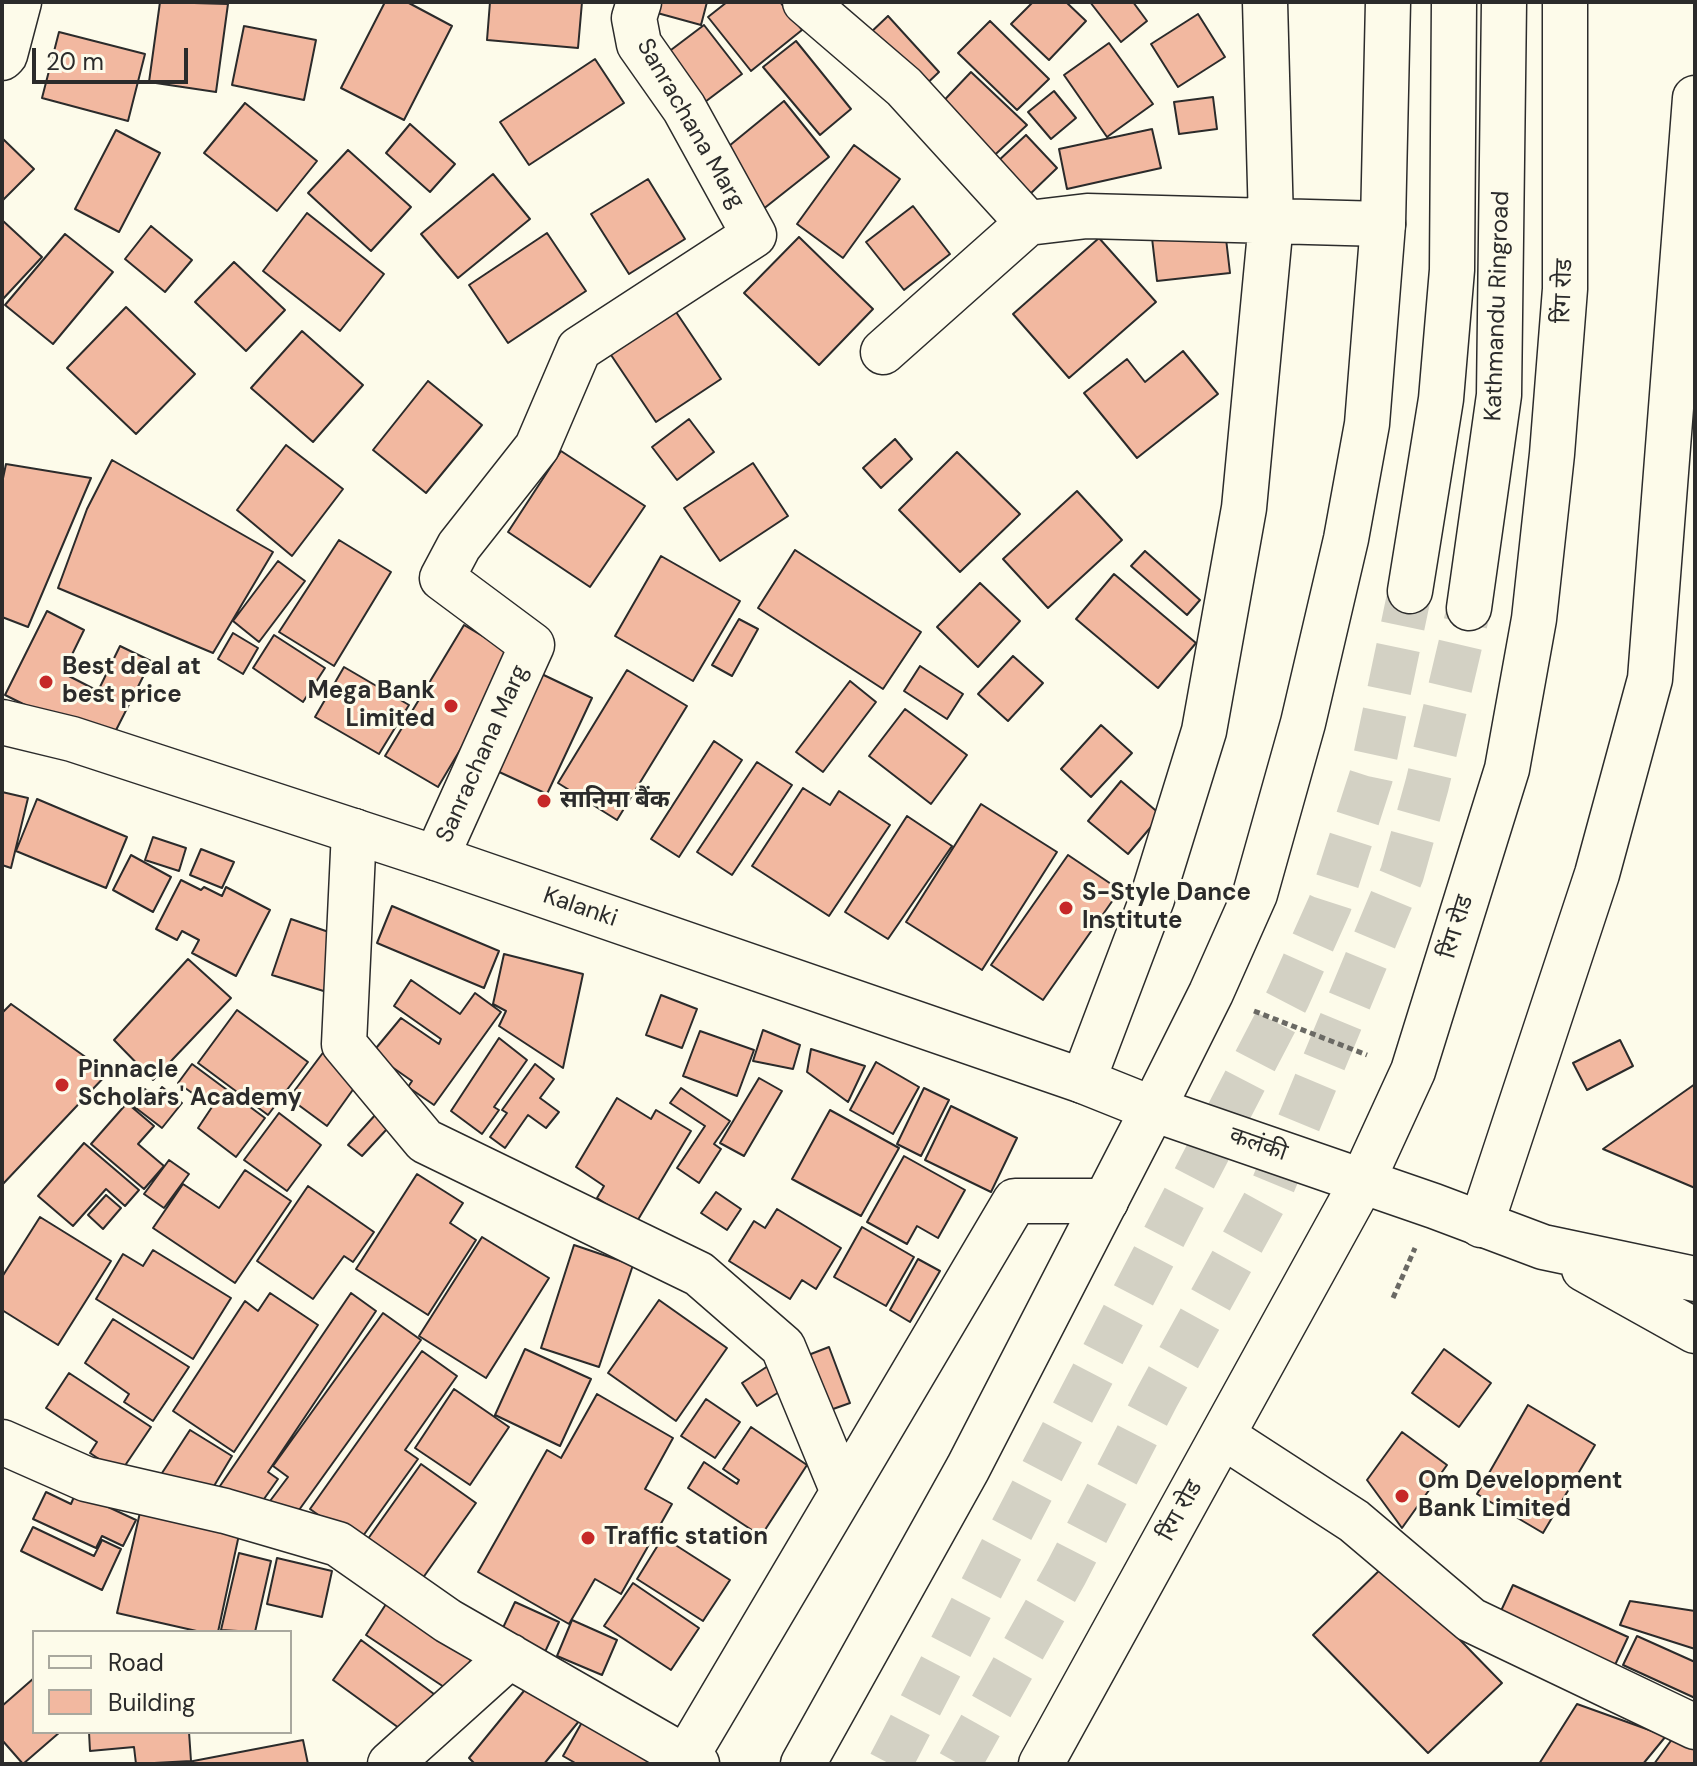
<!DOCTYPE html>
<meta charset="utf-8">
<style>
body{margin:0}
#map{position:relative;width:1697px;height:1766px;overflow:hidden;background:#fdfbea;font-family:"DM Sans",sans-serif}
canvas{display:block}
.frame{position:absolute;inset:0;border:4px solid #2b2b2b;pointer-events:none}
.legend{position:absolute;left:32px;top:1630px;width:260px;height:104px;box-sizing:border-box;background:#fdfbea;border:2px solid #a9a89e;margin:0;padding:10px 14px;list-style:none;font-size:24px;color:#2b2b2b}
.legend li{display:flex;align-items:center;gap:16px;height:40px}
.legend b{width:40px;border:2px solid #a9a89e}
.scale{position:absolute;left:32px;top:48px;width:156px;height:36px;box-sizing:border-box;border:4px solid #2b2b2b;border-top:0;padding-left:10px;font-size:24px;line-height:28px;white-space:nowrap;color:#2b2b2b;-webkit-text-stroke:6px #fdfbea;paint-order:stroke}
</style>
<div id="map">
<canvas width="1697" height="1766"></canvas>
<div class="frame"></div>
<ul class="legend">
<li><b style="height:10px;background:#fdfbea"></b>Road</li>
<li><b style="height:22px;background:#f2b8a0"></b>Building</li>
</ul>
<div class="scale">20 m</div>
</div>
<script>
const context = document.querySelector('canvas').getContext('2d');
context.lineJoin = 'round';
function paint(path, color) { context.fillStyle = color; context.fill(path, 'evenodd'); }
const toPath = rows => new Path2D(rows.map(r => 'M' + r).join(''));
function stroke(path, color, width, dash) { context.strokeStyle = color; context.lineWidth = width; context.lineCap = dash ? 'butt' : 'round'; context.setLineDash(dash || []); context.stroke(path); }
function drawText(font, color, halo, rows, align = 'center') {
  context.font = font + ' "DM Sans","Noto Sans Devanagari",sans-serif'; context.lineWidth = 6; context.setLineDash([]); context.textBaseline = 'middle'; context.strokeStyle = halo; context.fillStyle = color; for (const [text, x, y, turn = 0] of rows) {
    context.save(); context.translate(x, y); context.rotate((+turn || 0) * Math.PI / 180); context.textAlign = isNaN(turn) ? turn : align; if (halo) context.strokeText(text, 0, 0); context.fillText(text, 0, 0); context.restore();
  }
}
const building = toPath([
 [160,2,228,4,216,92,149,82,160,2],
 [385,2,407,2,452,26,404,120,341,88,385,2],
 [490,2,582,2,578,48,487,40,490,2],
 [652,2,707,2,701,25,650,11,652,2],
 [727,2,780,2,802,30,751,71,708,17,727,2],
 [1033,2,1066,2,1086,21,1049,60,1011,24,1033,2],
 [1090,2,1133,2,1147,21,1121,42,1090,2],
 [1198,14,1225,57,1178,87,1151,44,1198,14],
 [888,16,939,72,919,91,868,35,888,16],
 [990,21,1049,79,1017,110,958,53,990,21],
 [704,25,742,74,701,105,663,56,704,25],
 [244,26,316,40,304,100,232,85,244,26],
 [59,32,145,54,128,121,42,98,59,32],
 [796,41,851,109,820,135,763,67,796,41],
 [1109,43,1153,104,1107,137,1064,75,1109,43],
 [595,59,624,103,529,165,500,122,595,59],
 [971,72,1027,125,985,164,933,112,971,72],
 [1054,91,1076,118,1051,139,1028,112,1054,91],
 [1213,97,1217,129,1179,134,1174,102,1213,97],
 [784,101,829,157,762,210,718,155,784,101],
 [245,103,317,161,277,211,204,153,245,103],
 [410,124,455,164,430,192,386,153,410,124],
 [1152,129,1161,168,1067,189,1059,149,1152,129],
 [116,130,160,153,119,232,75,209,116,130],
 [1026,135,1057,168,1028,196,996,163,1026,135],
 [2,138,34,169,2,201,2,138],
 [854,145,900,179,843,258,797,224,854,145],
 [348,150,411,207,371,251,308,193,348,150],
 [493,174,530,219,458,278,421,234,493,174],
 [648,179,685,239,629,274,591,214,648,179],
 [913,206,950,254,904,290,866,242,913,206],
 [307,213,384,274,340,331,263,271,307,213],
 [2,220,42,257,2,300,2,220],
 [151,226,192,260,165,292,125,259,151,226],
 [1225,230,1230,273,1157,281,1152,238,1225,230],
 [547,233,586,291,508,343,469,285,547,233],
 [65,234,113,272,53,344,5,305,65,234],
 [799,237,873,309,819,365,744,293,799,237],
 [1099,238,1156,302,1069,378,1013,314,1099,238],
 [234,262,285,310,246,351,195,302,234,262],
 [672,306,721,379,656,422,607,349,672,306],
 [126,307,195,374,136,434,67,368,126,307],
 [302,331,363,385,313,442,251,388,302,331],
 [1183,351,1218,394,1137,458,1084,393,1127,359,1145,382,1183,351],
 [428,381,482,425,426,493,373,450,428,381],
 [689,419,714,452,677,480,652,447,689,419],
 [895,439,912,459,881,488,863,468,895,439],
 [286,445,343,489,292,556,237,510,286,445],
 [561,451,645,506,590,587,508,532,561,451],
 [957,452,1020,514,960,572,899,510,957,452],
 [112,460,273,552,213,653,58,588,87,509,112,460],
 [753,463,788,516,720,561,684,508,753,463],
 [6,464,91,478,28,627,2,617,2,483,6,464],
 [1077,491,1122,540,1048,608,1003,559,1077,491],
 [339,540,391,572,334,666,279,632,339,540],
 [795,550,921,632,883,689,758,608,795,550],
 [1145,551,1200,600,1187,615,1131,566,1145,551],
 [661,556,740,601,693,681,615,636,661,556],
 [278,561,305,581,259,642,233,621,278,561],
 [1114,574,1196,643,1158,688,1076,619,1114,574],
 [980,583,1020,621,978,667,937,627,980,583],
 [47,611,84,630,63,673,98,691,120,646,151,661,108,746,5,695,47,611],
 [739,619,758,629,732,676,712,665,739,619],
 [464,625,516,656,438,787,385,756,464,625],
 [233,633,258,648,243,674,218,659,233,633],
 [274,635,325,668,303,702,253,668,274,635],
 [1013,656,1043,683,1008,721,978,694,1013,656],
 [920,666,963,694,947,719,904,691,920,666],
 [344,667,409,705,379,754,315,717,344,667],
 [529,668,592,698,547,794,484,765,529,668],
 [627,670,687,706,617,820,558,783,627,670],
 [850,681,876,702,823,772,796,752,850,681],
 [905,709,967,755,931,804,869,756,905,709],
 [1101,725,1132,753,1091,797,1061,769,1101,725],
 [714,741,742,760,679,857,651,839,714,741],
 [757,762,792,785,732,875,697,852,757,762],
 [1121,781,1161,815,1128,854,1088,821,1121,781],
 [803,788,830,805,839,791,890,825,829,916,752,866,803,788],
 [2,792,28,798,11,868,2,865,2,792],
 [37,799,127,837,106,888,16,851,37,799],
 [981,804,1057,852,982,970,906,922,981,804],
 [907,816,952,846,888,939,845,912,907,816],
 [153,837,186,848,179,871,145,860,153,837],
 [201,849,234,862,222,888,190,875,201,849],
 [131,855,171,877,153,912,113,890,131,855],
 [1068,855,1120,890,1043,1000,991,965,1068,855],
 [181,880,201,890,204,887,222,896,226,887,270,910,236,976,192,953,199,940,182,931,177,940,156,929,181,880],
 [392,906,499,951,484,988,377,943,392,906],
 [291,919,349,939,330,993,272,975,291,919],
 [504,954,583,974,563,1068,499,1026,506,1011,493,1004,504,954],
 [188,959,231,998,153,1080,114,1040,188,959],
 [411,980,460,1014,475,993,501,1012,434,1105,408,1087,412,1081,372,1053,401,1018,439,1044,441,1039,394,1006,411,980],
 [661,995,697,1009,682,1048,646,1035,661,995],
 [11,1004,108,1073,2,1185,2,1013,11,1004],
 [237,1010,308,1062,268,1115,198,1063,237,1010],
 [763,1030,800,1045,793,1069,753,1061,763,1030],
 [700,1031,754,1050,737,1096,683,1076,700,1031],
 [499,1038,527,1060,494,1107,499,1110,482,1134,451,1111,499,1038],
 [1620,1040,1633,1066,1587,1090,1573,1063,1620,1040],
 [811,1049,865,1066,848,1102,807,1072,811,1049],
 [325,1050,362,1077,327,1126,289,1098,325,1050],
 [876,1062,919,1087,893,1134,850,1110,876,1062],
 [192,1064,265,1118,236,1157,198,1128,212,1107,178,1083,192,1064],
 [535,1064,554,1079,540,1098,559,1112,546,1128,528,1115,505,1148,490,1137,507,1113,502,1110,535,1064],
 [759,1078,782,1091,744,1156,720,1143,759,1078],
 [1695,1084,1695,1188,1603,1149,1695,1084],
 [162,1087,182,1103,162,1128,132,1105,145,1089,155,1097,162,1087],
 [681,1088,730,1121,714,1144,721,1149,699,1183,677,1168,705,1126,670,1103,681,1088],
 [924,1088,949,1100,921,1156,897,1144,924,1088],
 [617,1098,651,1119,656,1110,691,1131,636,1223,597,1198,604,1186,576,1167,617,1098],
 [127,1103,154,1126,138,1144,164,1166,144,1189,91,1144,127,1103],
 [386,1103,399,1116,362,1156,348,1145,386,1103],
 [951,1106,1017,1138,991,1192,925,1160,951,1106],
 [830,1110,899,1148,861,1216,792,1179,830,1110],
 [279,1113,321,1145,287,1191,244,1160,279,1113],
 [84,1143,139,1190,125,1206,106,1189,73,1226,38,1196,84,1143],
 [904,1156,965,1190,938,1238,917,1226,907,1244,867,1222,904,1156],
 [169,1160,189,1174,164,1208,144,1194,169,1160],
 [245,1170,291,1201,235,1283,153,1228,183,1184,219,1208,245,1170],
 [417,1174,463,1203,450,1223,476,1240,428,1315,356,1269,417,1174],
 [308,1186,374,1232,353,1262,344,1256,313,1299,257,1261,308,1186],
 [716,1192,741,1209,727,1230,701,1213,716,1192],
 [106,1195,121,1208,103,1229,88,1215,106,1195],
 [777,1209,841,1248,816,1289,802,1280,790,1299,729,1261,754,1221,765,1228,777,1209],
 [40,1217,111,1261,58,1345,2,1310,2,1277,40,1217],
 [862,1227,914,1257,886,1306,834,1277,862,1227],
 [482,1237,549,1278,486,1378,419,1336,482,1237],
 [574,1245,633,1265,599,1367,541,1348,574,1245],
 [153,1250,231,1298,193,1359,96,1299,123,1254,143,1266,153,1250],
 [918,1259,940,1271,910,1322,890,1310,918,1259],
 [270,1293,318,1325,234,1452,173,1411,245,1301,258,1311,270,1293],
 [351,1293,376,1311,268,1472,278,1479,257,1509,220,1486,351,1293],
 [659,1300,727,1348,676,1421,608,1373,659,1300],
 [383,1313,421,1340,294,1517,270,1501,288,1477,273,1466,383,1313],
 [113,1319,189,1367,153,1421,124,1402,129,1394,85,1363,113,1319],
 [829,1347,850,1403,819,1414,798,1359,829,1347],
 [525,1349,591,1379,560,1446,495,1415,525,1349],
 [1444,1349,1491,1383,1459,1427,1412,1393,1444,1349],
 [422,1351,457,1376,405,1450,418,1459,358,1543,310,1509,422,1351],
 [771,1364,787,1387,757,1406,742,1383,771,1364],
 [69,1373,151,1427,120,1473,90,1453,97,1442,46,1408,69,1373],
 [454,1389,509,1427,470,1485,415,1448,454,1389],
 [597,1394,673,1438,645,1489,672,1504,621,1594,595,1579,569,1624,478,1572,547,1450,561,1458,597,1394],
 [706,1399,740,1422,715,1458,681,1436,706,1399],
 [1528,1405,1595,1445,1543,1533,1477,1494,1528,1405],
 [751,1427,807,1465,761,1536,688,1488,704,1462,737,1484,739,1480,723,1469,751,1427],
 [190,1430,232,1456,208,1496,196,1495,162,1473,190,1430],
 [1402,1432,1447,1465,1402,1528,1367,1480,1402,1432],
 [421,1464,476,1503,420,1582,365,1543,421,1464],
 [46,1492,71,1504,76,1492,136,1520,123,1546,102,1536,96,1548,33,1519,46,1492],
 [141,1508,240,1530,218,1632,201,1632,117,1613,141,1508],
 [33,1527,94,1556,102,1540,121,1549,102,1590,21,1551,33,1527],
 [663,1537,730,1580,703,1621,637,1579,663,1537],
 [239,1553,271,1561,255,1632,221,1630,239,1553],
 [277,1558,332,1571,322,1617,267,1604,277,1558],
 [1386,1564,1502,1683,1428,1753,1313,1635,1386,1564],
 [633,1583,699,1628,671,1670,604,1626,633,1583],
 [1513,1585,1628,1637,1615,1665,1500,1613,1513,1585],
 [388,1601,473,1657,450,1691,366,1635,388,1601],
 [1630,1601,1695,1611,1695,1649,1620,1625,1630,1601],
 [515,1602,559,1622,544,1654,501,1632,515,1602],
 [572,1620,617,1640,602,1675,557,1656,572,1620],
 [1637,1636,1695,1662,1695,1698,1623,1665,1637,1636],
 [361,1640,438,1697,410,1736,333,1680,361,1640],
 [537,1675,584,1715,544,1764,475,1764,469,1758,537,1675],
 [34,1678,34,1732,60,1732,23,1764,2,1740,2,1706,34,1678],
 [1577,1704,1666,1736,1643,1764,1539,1764,1577,1704],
 [590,1708,675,1764,577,1764,563,1756,590,1708],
 [1678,1731,1695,1744,1695,1764,1654,1764,1678,1731],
 [89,1732,189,1732,191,1761,136,1764,134,1747,90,1751,89,1732],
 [303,1740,308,1764,189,1764,188,1762,303,1740]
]);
paint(building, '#f2b8a0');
stroke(building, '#2b2b2b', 2);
stroke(toPath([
 [890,1764,1288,998,1330,904,1371,777,1410,591],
 [959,1764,1066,1573,1157,1397,1271,1190,1402,874,1427,785,1469,608]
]), '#d3d1c4', 44, [44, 22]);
const street = toPath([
 [805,2,904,87,1028,223,1087,216,1383,224],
 [2,58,5,55,19,2],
 [883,352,1028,223],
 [354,831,344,1044,425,1141,699,1274,783,1347,843,1492],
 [436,858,532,645,442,578,459,546,537,447,579,349,754,235,684,108,639,44,634,18,639,2],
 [1083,1081,1152,899,1204,731,1244,508,1271,222,1265,2],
 [1481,1225,1597,874,1650,679,1695,98],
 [1223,1436,1354,1521,1471,1620,1695,1727],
 [2,1442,86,1479,225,1511,338,1544,448,1621,697,1764],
 [390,1764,510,1656],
 [682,1764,1015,1201,1106,1201]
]);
const primary = toPath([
 [803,1764,968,1468,1153,1109,1211,993,1255,894,1303,723,1346,539,1367,424,1383,224,1388,2],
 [1041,1764,1362,1182,1413,1071,1507,769,1534,619,1552,454,1565,289,1565,2]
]);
const highway = toPath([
 [1410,591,1441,399,1452,270,1454,2],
 [1469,608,1499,395,1504,2],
 [2,722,72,739,436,858,1083,1081,1153,1109,1434,1206,1543,1247,1695,1279],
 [1584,1269,1695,1331]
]);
stroke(street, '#2b2b2b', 47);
stroke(primary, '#2b2b2b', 47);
stroke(highway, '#2b2b2b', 47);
stroke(toPath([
 [1254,1011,1367,1055],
 [1393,1298,1415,1248]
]), '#6a6964', 5, [6, 4]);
stroke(street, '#fdfbea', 44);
stroke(primary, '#fdfbea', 44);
stroke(highway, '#fdfbea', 44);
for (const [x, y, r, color] of [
 [46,682,8,"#c62828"],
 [451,706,8,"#c62828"],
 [544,801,8,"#c62828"],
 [1066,908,8,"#c62828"],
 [62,1085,8,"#c62828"],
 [1402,1496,8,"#c62828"],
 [588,1538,8,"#c62828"]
]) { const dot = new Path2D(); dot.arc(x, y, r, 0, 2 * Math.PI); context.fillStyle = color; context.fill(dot); stroke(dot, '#fdfbea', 3); }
drawText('24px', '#2b2b2b', '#fdfbea', [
 ["Sanrachana Marg",690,124,60],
 ["रिंग रोड",1564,291,-88],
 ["Kathmandu Ringroad",1498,306,-88],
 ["Sanrachana Marg",483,754,-66],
 ["Kalanki",580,908,19],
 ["रिंग रोड",1457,927,-73],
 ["कलंकी",1258,1145,19],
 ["रिंग रोड",1181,1511,-61]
]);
drawText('bold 24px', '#2b2b2b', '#fdfbea', [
 ["Best deal at",62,668],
 ["best price",62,696],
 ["Mega Bank",435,692,"right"],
 ["Limited",435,720,"right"],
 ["सानिमा बैंक",560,801],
 ["S-Style Dance",1082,894],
 ["Institute",1082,922],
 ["Pinnacle",78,1071],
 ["Scholars' Academy",78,1099],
 ["Om Development",1418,1482],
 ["Bank Limited",1418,1510],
 ["Traffic station",604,1538]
], 'left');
</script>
